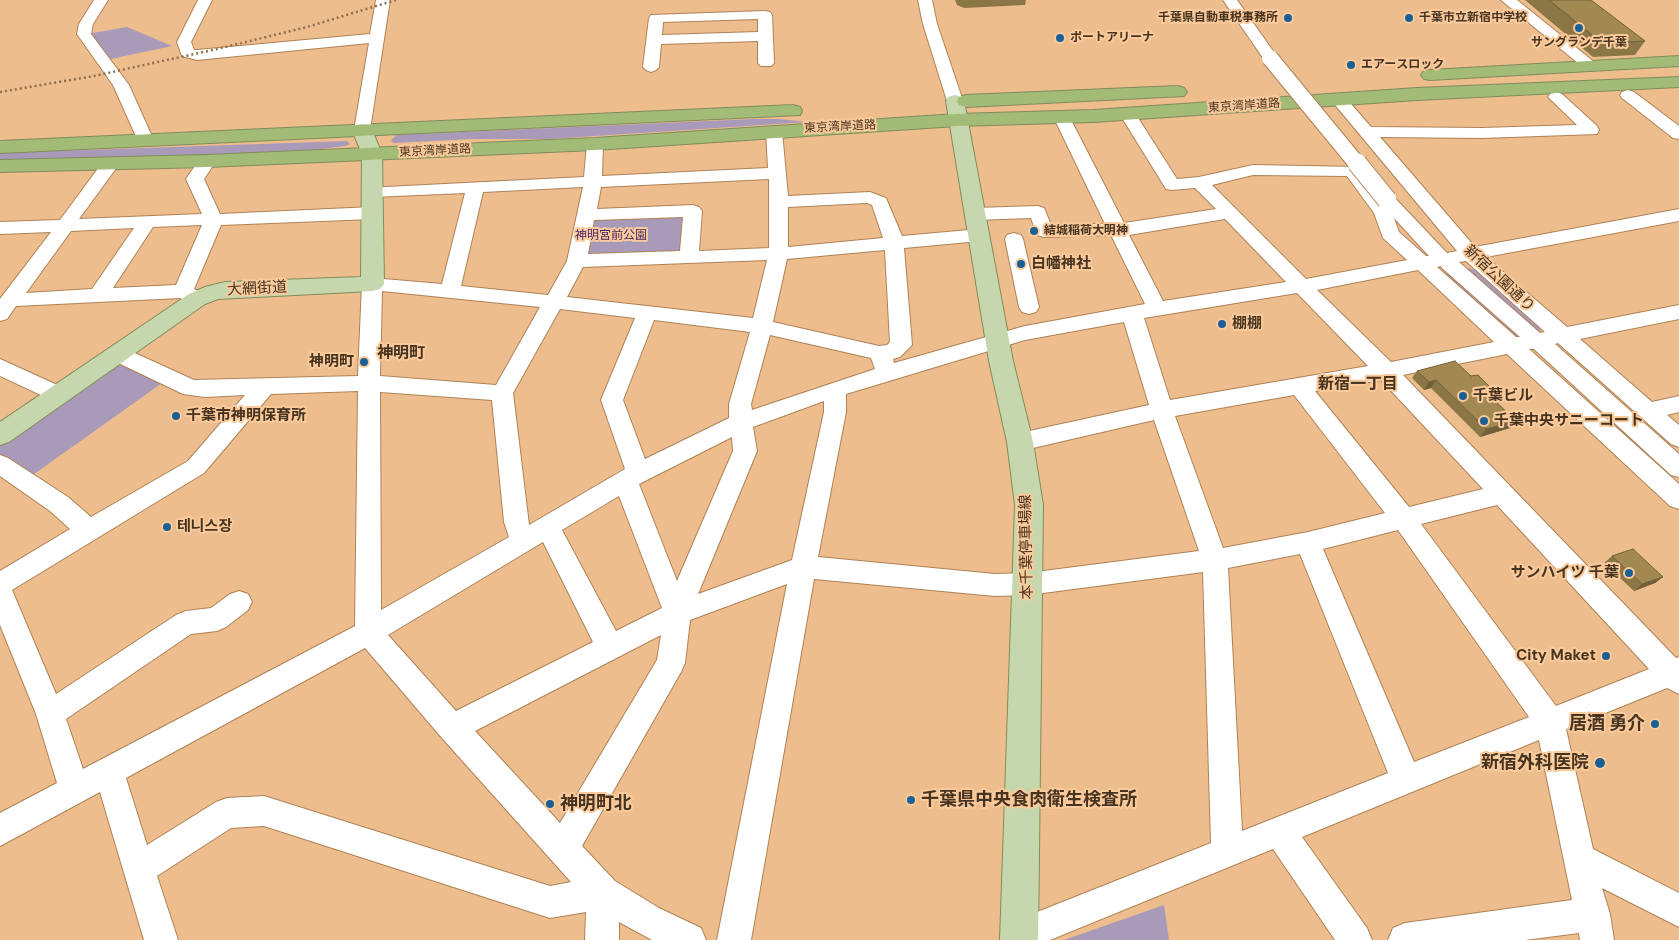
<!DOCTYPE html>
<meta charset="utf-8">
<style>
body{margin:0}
canvas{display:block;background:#edbd8e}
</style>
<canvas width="1679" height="940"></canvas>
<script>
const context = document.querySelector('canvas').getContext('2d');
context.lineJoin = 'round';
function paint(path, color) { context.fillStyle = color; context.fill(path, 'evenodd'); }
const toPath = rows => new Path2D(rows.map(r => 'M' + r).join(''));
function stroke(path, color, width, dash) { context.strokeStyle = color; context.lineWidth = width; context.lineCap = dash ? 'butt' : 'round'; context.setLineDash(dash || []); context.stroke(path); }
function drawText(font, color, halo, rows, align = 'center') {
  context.font = font + ' "DM Sans","Noto Sans JP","Noto Sans KR",sans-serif'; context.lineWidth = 4; context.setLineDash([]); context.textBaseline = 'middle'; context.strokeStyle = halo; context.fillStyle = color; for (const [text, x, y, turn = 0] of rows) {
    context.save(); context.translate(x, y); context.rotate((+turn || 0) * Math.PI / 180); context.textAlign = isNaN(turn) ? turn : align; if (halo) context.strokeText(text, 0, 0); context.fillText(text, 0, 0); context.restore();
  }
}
paint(toPath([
 [127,27,172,46,111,59,87,34],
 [753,119,779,119,808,122,549,139,472,139,394,143,391,141,396,135],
 [347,141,350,144,345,146,313,150,226,155,0,160,0,153],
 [683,214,681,253,592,255,584,252,595,217],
 [1468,268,1480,272,1541,325,1540,332,1517,337,1504,332,1445,279,1446,272],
 [122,365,162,383,30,477,0,456,0,444,111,368],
 [1164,905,1169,940,1064,940]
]), '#a99aba');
const minor = toPath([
 [94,0,108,0,93,24,91,34,129,85,154,141,152,145,146,146,140,145,138,141,113,85,77,34,79,24,94,0],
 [198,0,212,0,191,42,194,50,197,50,370,34,376,0,390,0,370,130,368,134,362,135,356,134,354,130,369,43,197,60,182,56,177,42,198,0],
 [918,0,932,0,937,24,963,101,961,104,949,104,947,101,923,24,918,0],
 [1223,0,1237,0,1278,58,1275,61,1265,61,1223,0],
 [1501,0,1517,0,1594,62,1597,65,1594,68,1584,68,1501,0],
 [765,11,770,12,772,15,774,63,771,66,761,66,758,63,758,41,661,44,659,67,656,70,651,72,646,70,643,67,649,18,651,15,765,11],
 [758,19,758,32,662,35,663,22,758,19],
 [1628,90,1634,92,1679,126,1679,139,1673,138,1622,98,1620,95,1622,92,1628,90],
 [1556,92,1562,94,1597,126,1599,130,1597,134,1482,138,1380,137,1475,247,1679,209,1679,221,1486,257,1567,327,1679,305,1679,319,1580,339,1652,402,1679,396,1679,412,1667,415,1679,425,1679,447,1671,444,1558,343,1555,344,1679,454,1679,477,1671,475,1534,349,1529,349,1679,484,1679,509,1670,506,1507,354,1403,375,1676,658,1679,657,1679,694,1667,688,1566,729,1593,849,1679,893,1679,927,1602,888,1610,914,1614,940,1580,940,1579,933,1525,940,1388,940,1393,928,1405,923,1572,900,1539,740,1302,837,1367,928,1372,940,1335,940,1273,849,1050,940,1004,940,1002,936,1007,924,1211,843,1203,572,1028,595,995,596,814,579,751,940,717,940,787,584,690,620,685,663,681,672,582,846,615,881,659,908,701,928,706,940,652,940,619,922,619,940,585,940,586,912,550,918,264,826,231,828,157,876,178,940,144,940,100,792,0,846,0,813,57,783,36,714,0,625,0,571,70,529,50,511,0,476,0,455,8,458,68,497,91,517,188,461,245,395,205,397,183,394,110,359,107,354,110,349,118,347,126,349,194,380,358,376,362,284,365,279,372,278,442,284,465,193,372,197,366,196,363,192,366,188,584,177,587,144,589,140,595,139,601,140,603,144,602,176,768,168,766,131,768,127,780,127,782,131,788,196,870,192,886,198,902,236,980,229,987,231,989,235,987,239,980,241,904,248,912,345,900,357,893,359,894,363,1025,326,1145,304,1111,235,1044,237,1037,235,1031,218,975,220,968,218,966,214,968,210,975,208,1038,206,1044,208,1051,225,1105,224,1053,116,1055,113,1067,113,1069,116,1124,223,1216,209,1195,188,1172,190,1166,189,1119,113,1121,110,1127,108,1133,110,1177,179,1199,177,1253,165,1358,167,1380,197,1387,195,1393,196,1447,253,1457,251,1331,100,1333,97,1345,97,1371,127,1482,128,1577,125,1548,97,1550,94,1556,92],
 [1253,175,1347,176,1374,213,1383,238,1407,260,1306,279,1212,185,1253,175],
 [769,179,769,248,699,251,702,211,699,207,693,205,597,209,601,187,769,179],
 [583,187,567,261,548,295,461,286,483,192,583,187],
 [867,203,872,205,883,238,788,247,788,207,867,203],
 [683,217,680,251,588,254,594,220,683,217],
 [1394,218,1429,256,1426,256,1399,232,1394,218],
 [1225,219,1286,282,1163,301,1129,235,1225,219],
 [885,250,890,342,887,345,879,346,773,322,787,259,885,250],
 [767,260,753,318,567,297,583,267,767,260],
 [1466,261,1545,332,1540,333,1459,262,1466,261],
 [1441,266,1442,268,1520,337,1516,337,1437,267,1441,266],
 [1418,270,1494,342,1391,362,1317,290,1418,270],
 [382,291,540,307,496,385,380,376,382,291],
 [1297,293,1368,366,1170,400,1144,318,1297,293],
 [560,309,635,318,601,400,625,469,529,525,513,393,560,309],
 [654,320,750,332,729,404,729,418,645,459,623,400,654,320],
 [1124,322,1149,405,1020,433,1012,436,1008,442,1012,448,1020,451,1154,420,1199,551,1028,573,995,574,818,557,846,412,846,394,1025,340,1124,322],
 [770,335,871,358,875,369,752,410,751,404,770,335],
 [1381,380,1483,489,1409,507,1315,391,1381,380],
 [358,391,355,626,83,769,66,719,191,634,217,631,226,627,248,610,252,602,248,594,239,591,230,594,211,608,186,611,176,615,56,694,12,590,204,473,271,394,358,391],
 [380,392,492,400,504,522,509,537,381,610,380,392],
 [1294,395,1385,513,1308,532,1223,548,1175,416,1294,395],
 [824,401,824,412,792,560,698,594,757,451,753,427,824,401],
 [732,437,733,451,677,581,639,484,732,437],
 [619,496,662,608,616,631,562,530,619,496],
 [1497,505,1649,669,1556,706,1421,524,1497,505],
 [1398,530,1529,717,1414,762,1323,549,1398,530],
 [543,542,593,642,456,711,388,635,543,542],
 [1300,554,1388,773,1242,831,1228,568,1300,554],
 [661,635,657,660,560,823,475,731,661,635],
 [365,648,442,738,571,882,550,886,264,796,227,798,216,802,147,845,126,778,365,648],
 [207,156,213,157,216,161,204,179,220,214,373,207,379,209,382,213,379,217,373,219,221,225,194,289,204,294,207,299,204,304,197,306,180,298,16,306,7,319,0,321,0,299,51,232,0,234,0,222,60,220,105,159,111,158,117,159,120,163,79,219,202,214,186,179,201,157,207,156],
 [202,225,176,285,113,288,153,227,202,225],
 [134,228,92,289,26,293,71,231,134,228],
 [1014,233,1021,235,1023,239,1039,307,1036,312,1029,314,1022,312,1019,307,1005,239,1007,235,1014,233],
 [0,359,66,389,69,395,66,401,58,403,0,376,0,359]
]);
const major = toPath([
 [955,95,962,97,964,101,1013,361,1033,442,1043,505,1038,940,1000,940,1015,505,1007,442,989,361,946,101,948,97,955,95],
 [362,124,369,126,372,130,382,154,384,284,380,289,372,291,218,299,205,304,9,442,0,445,0,422,189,294,205,287,225,282,361,277,362,154,352,130,355,126,362,124]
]);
const highway = toPath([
 [1679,56,1679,66,1430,80,1424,79,1421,75,1424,71,1430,70,1679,56],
 [1679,77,1679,87,1417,100,1094,122,957,126,595,150,207,167,0,172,0,160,207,155,595,138,957,114,1094,110,1417,88,1679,77],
 [1178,86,1184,88,1187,92,1184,96,966,107,959,105,957,101,959,97,966,95,1178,86],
 [793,105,800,107,802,111,800,115,0,153,0,141,793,105]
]);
stroke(minor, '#af8255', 2);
stroke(major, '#828c59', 2);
stroke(highway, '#828c59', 2);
paint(minor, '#fff');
paint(major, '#c7d7ad');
paint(highway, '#a2bc77');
stroke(toPath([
 [0,92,94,76,217,49,307,27,396,0]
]), '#8d6d4e', 2.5, [2, 3]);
const minorBridgeFar1 = toPath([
 [1270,58,1358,165]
]);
const minorBridge = toPath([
 [1357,163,1387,200]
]);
stroke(minorBridgeFar1, '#af8255', 18, []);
stroke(minorBridge, '#af8255', 21, []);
stroke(minorBridgeFar1, '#fff', 16);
stroke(minorBridge, '#fff', 19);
paint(toPath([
 [955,0,1026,0,1025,5,964,8,957,5],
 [1525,0,1591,0,1645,41,1635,55,1593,57],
 [1417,371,1493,399,1516,421,1510,428,1480,437,1431,388,1424,390,1412,378],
 [1612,556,1663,577,1655,583,1634,591,1604,563]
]), '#8b7646');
paint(toPath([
 [1436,380,1431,388,1424,390,1429,382],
 [1497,394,1491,402,1490,396],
 [1516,421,1510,428,1480,437,1486,429],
 [1663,577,1655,583,1634,591,1642,584]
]), '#716039');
const building = toPath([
 [1549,0,1591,0,1645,41,1602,43,1549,0],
 [1455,361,1471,376,1478,375,1497,394,1490,396,1516,421,1486,429,1436,380,1429,382,1417,371,1455,361],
 [1633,549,1663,577,1642,584,1612,556,1633,549]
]);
paint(building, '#a28951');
stroke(building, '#716039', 1);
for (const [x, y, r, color] of [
 [1288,18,5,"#1a6094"],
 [1409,18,5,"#1a6094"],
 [1579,28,5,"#1a6094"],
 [1060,38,5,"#1a6094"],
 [1351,65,5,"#1a6094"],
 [1034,231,5,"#1a6094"],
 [1021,264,5,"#1a6094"],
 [1222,324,5,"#1a6094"],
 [364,362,5,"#1a6094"],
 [1463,396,5,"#1a6094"],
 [176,416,5,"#1a6094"],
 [1484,421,5,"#1a6094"],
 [167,527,5,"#1a6094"],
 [1629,573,5,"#1a6094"],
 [1606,656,5,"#1a6094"],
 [1655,724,5,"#1a6094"],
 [1600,763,6,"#1a6094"],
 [911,800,5,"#1a6094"],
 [550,804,5,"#1a6094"]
]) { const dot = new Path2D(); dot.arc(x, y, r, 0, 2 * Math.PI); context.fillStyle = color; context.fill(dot); stroke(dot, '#faca9b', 2); }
drawText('bold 12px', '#463320', '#faca9b', [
 ["千葉県自動車税事務所",1278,18,"right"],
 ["千葉市立新宿中学校",1419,18],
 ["ポートアリーナ",1070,38],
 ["サングランデ千葉",1579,43,"center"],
 ["エアースロック",1361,65],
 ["結城稲荷大明神",1044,231]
], 'left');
drawText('12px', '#463320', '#faca9b', [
 ["東京湾岸道路",1244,106,-4],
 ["東京湾岸道路",840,127,-3],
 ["東京湾岸道路",435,151,-3]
]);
drawText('12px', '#492767', '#faca9b', [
 ["神明宮前公園",611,236]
]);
drawText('bold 15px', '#463320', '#faca9b', [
 ["白幡神社",1031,264],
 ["棚棚",1232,324],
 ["神明町",354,362,"right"],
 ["千葉ビル",1473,396],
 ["千葉市神明保育所",186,416],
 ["千葉中央サニーコート",1494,421],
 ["테니스장",177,527],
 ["サンハイツ 千葉",1619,573,"right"],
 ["City Maket",1596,656,"right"]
], 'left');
drawText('15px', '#463320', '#faca9b', [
 ["新宿公園通り",1499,279,43],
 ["大網街道",257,289,-3],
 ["本千葉停車場線",1027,547,-91]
]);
drawText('bold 16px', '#463320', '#faca9b', [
 ["神明町",401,354],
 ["新宿一丁目",1358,385]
]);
drawText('bold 18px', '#463320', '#faca9b', [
 ["居酒 勇介",1645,724],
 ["新宿外科医院",1589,763],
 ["千葉県中央食肉衛生検査所",921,800,"left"],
 ["神明町北",560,804,"left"]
], 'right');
</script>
